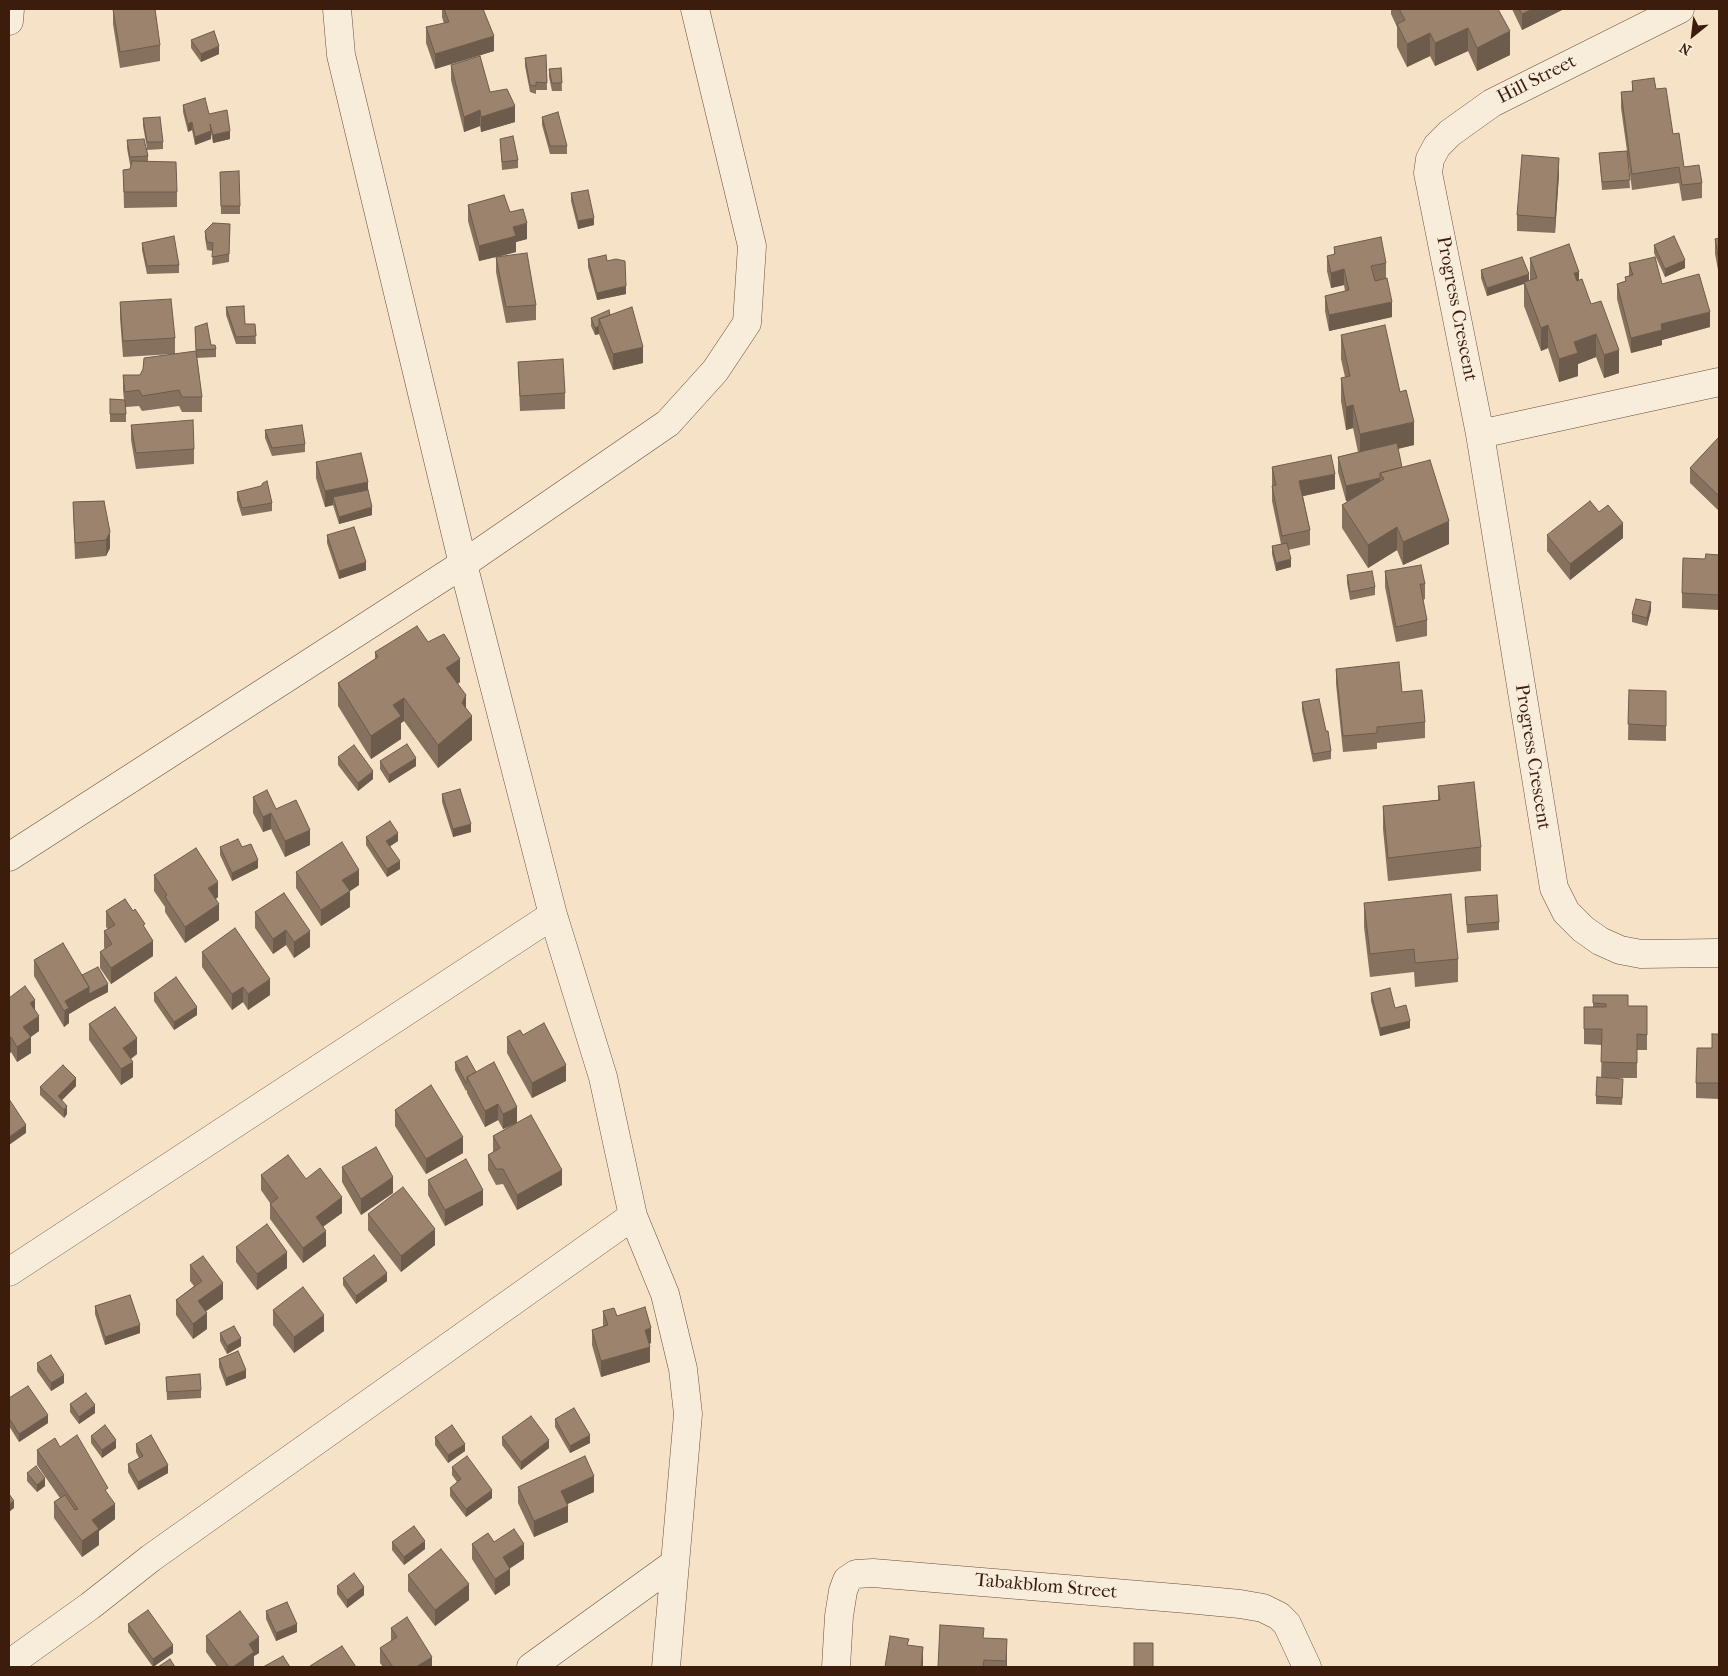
<!DOCTYPE html>
<style>
body{margin:0}
#map{position:relative;width:1728px;height:1676px;overflow:hidden;background:#f5e2c7;font-family:"IM FELL French Canon",serif}
canvas{display:block}
.frame{position:absolute;inset:0;border:10px solid #3c1c0b;pointer-events:none}
.north{position:absolute;left:1668px;top:10px;width:50px;height:50px;-webkit-text-stroke:4px #f8ecdb;paint-order:stroke;rotate:209deg;font-size:14px;font-weight:700;line-height:20px;text-align:center;color:#3c1c0b}
.north::after{content:'';display:block;margin:auto;width:18px;height:22px;background:#3c1c0b;clip-path:polygon(50% 0,100% 100%,50% 72%,0 100%)}
</style>
<div id="map">
<canvas width="1728" height="1676"></canvas>
<div class="frame"></div>
<div class="north">N</div>
</div>
<script>
const context = document.querySelector('canvas').getContext('2d');
context.lineJoin = 'round';
const toPath = rows => new Path2D(rows.map(r => 'M' + r).join(''));
function stroke(path, color, width, dash) { context.strokeStyle = color; context.lineWidth = width; context.lineCap = dash ? 'butt' : 'round'; context.setLineDash(dash || []); context.stroke(path); }
function paint(path, color) { context.fillStyle = color; context.fill(path, 'evenodd'); }
function drawText(font, color, halo, rows, align = 'center') {
  context.font = font + ' "IM FELL French Canon",serif'; context.lineWidth = 4.5; context.setLineDash([]); context.textBaseline = 'middle'; context.strokeStyle = halo; context.fillStyle = color; for (const [text, x, y, turn = 0] of rows) {
    context.save(); context.translate(x, y); context.rotate((+turn || 0) * Math.PI / 180); context.textAlign = isNaN(turn) ? turn : align; if (halo) context.strokeText(text, 0, 0); context.fillText(text, 0, 0); context.restore();
  }
}
const minor = toPath([
 [337,9,341,55,463,564,553,915,603,1077,633,1216,665,1294,683,1369,688,1414,666,1667],
 [1680,9,1492,103,1450,133,1437,146,1430,159,1428,173,1480,434,1554,888,1566,912,1583,929,1600,941,1620,950,1641,954,1719,953],
 [9,21,10,9],
 [1480,434,1719,382],
 [9,857,463,564,668,423,715,371,747,323,752,246,695,9],
 [9,1272,553,915],
 [9,1664,90,1606,151,1558,633,1216],
 [531,1667,675,1563],
 [836,1667,839,1616,843,1591,847,1580,856,1574,873,1573,1187,1599,1240,1604,1263,1608,1279,1616,1287,1624,1307,1667]
]);
stroke(minor, '#6a4e3a', 29);
stroke(minor, '#f8ecdb', 28);
paint(toPath([
 [113,9,160,45,160,61,120,68,113,24],
 [442,9,483,9,494,51,435,69,426,43,426,27,444,24,442,17],
 [1391,9,1498,9,1510,55,1477,71,1468,51,1435,66,1430,56,1407,67,1397,47,1397,27,1391,14],
 [1512,9,1564,9,1522,30],
 [191,40,219,54,201,62,191,48],
 [546,55,547,90,536,90,536,94,530,92,525,66,525,58],
 [451,65,515,122,481,132,480,126,464,132,451,80],
 [561,68,562,91,552,91,549,77,549,69],
 [1632,81,1656,89,1673,134,1684,167,1702,183,1702,198,1682,201,1679,183,1632,190,1628,158,1630,188,1602,190,1599,153,1627,151,1621,108,1621,92,1632,91],
 [183,105,209,114,230,139,213,143,211,133,211,139,195,145,192,130,188,132,183,112],
 [542,117,567,146,567,154,550,154,542,125],
 [143,118,163,142,163,149,147,150,148,156,148,162,177,192,177,207,124,208,123,170,130,169,131,165,130,165,127,148,127,140,147,148,143,126],
 [500,139,518,160,518,168,502,170],
 [220,172,240,206,240,214,221,214],
 [1559,174,1555,233,1517,231,1517,215],
 [571,193,594,225,578,229,571,201],
 [468,205,510,212,527,239,516,242,516,252,498,257,536,305,536,320,506,323,496,272,496,257,479,261,468,221],
 [230,224,229,262,212,265,213,251,207,250,205,238,205,231],
 [1719,238,1719,275,1715,254,1715,239],
 [142,243,179,265,179,273,147,274,142,250],
 [1654,245,1685,268,1665,277,1654,253],
 [1334,247,1386,263,1386,279,1392,317,1329,331,1325,311,1325,296,1345,291,1344,285,1331,288,1327,271,1327,256,1334,255],
 [1530,258,1579,280,1591,304,1619,373,1604,378,1596,357,1578,364,1578,376,1559,382,1548,348,1541,351,1524,306,1524,284,1487,296,1481,278,1481,270,1529,281,1530,280],
 [588,259,607,261,626,294,597,300,588,267],
 [1629,263,1662,284,1710,327,1662,340,1662,345,1631,353,1617,299,1617,284,1625,281,1625,277,1629,276],
 [120,302,175,338,175,354,196,353,195,327,211,345,216,349,216,357,197,358,202,397,202,412,182,412,179,406,142,411,139,406,126,407,126,422,110,422,110,399,124,400,123,390,123,375,140,375,173,354,123,357,120,318],
 [226,307,245,324,255,324,256,344,236,344,226,315],
 [610,315,643,363,613,370,599,334,595,335,591,326,591,318],
 [1341,335,1400,392,1414,445,1398,449,1402,467,1449,544,1403,565,1397,550,1368,568,1342,528,1342,505,1349,501,1346,501,1338,472,1338,457,1358,452,1353,428,1346,430,1341,401,1341,378,1345,377,1341,359],
 [518,362,565,393,565,409,520,411],
 [131,425,194,449,194,464,136,469,131,440],
 [265,430,305,444,305,452,272,456,265,438],
 [1719,437,1719,511,1690,483,1690,468],
 [316,462,368,491,372,515,339,524,333,505,325,507,316,478],
 [1272,467,1335,489,1303,496,1310,530,1310,545,1288,550,1291,567,1276,571,1272,554,1272,546,1281,544,1272,501],
 [237,492,272,503,272,511,242,516,237,500],
 [104,501,110,548,106,556,75,559,73,502],
 [1599,512,1623,538,1570,580,1547,551,1547,535],
 [327,535,366,570,339,579,327,543],
 [1719,555,1719,610,1682,608,1682,593,1705,559],
 [1385,571,1425,584,1425,599,1423,600,1427,620,1427,636,1396,642,1385,587],
 [1347,575,1375,587,1375,595,1350,600,1347,583],
 [1651,610,1647,626,1632,622,1632,614],
 [428,642,460,682,458,684,472,740,438,768,404,721,401,723,401,739,371,759,338,706,338,683,375,659,375,652],
 [1336,669,1402,692,1425,722,1425,738,1377,743,1377,749,1343,752,1336,684],
 [1629,690,1666,706,1666,741,1628,740],
 [1302,702,1331,751,1331,759,1313,762,1302,710],
 [338,757,373,779,358,791,338,765],
 [380,761,416,766,389,783,380,769],
 [1438,786,1481,847,1481,871,1388,881,1383,829,1383,806,1438,800],
 [442,794,471,832,453,837,442,802],
 [253,797,276,809,310,845,285,857,271,829,263,832,253,813],
 [366,837,398,841,390,846,400,869,387,877,366,845],
 [220,847,242,847,258,868,232,881,220,855],
 [296,872,359,885,350,891,350,907,321,926,296,888],
 [154,875,218,897,216,899,219,920,185,943,165,912,165,907,154,891],
 [284,893,310,947,294,958,286,945,273,954,255,928,255,912],
 [1465,897,1499,922,1499,930,1467,933],
 [1364,903,1458,959,1458,982,1415,987,1414,972,1370,977,1364,927],
 [106,911,133,911,145,928,153,956,111,984,100,968,100,952,105,949,104,947,104,931,108,929,106,927],
 [202,952,270,995,248,1010,243,1002,232,1010,202,967],
 [34,960,82,975,108,992,89,1002,69,1014,69,1023,64,1027,34,976],
 [154,993,197,1015,174,1030,154,1001],
 [1371,993,1395,1008,1410,1028,1380,1036,1371,1001],
 [1593,995,1628,1006,1647,1006,1647,1050,1637,1050,1637,1078,1607,1078,1623,1087,1622,1105,1596,1104,1596,1096,1601,1078,1602,1045,1584,1044,1584,1029,1593,1007],
 [9,998,35,1009,39,1031,31,1037,31,1053,17,1062,11,1052,9,1054],
 [89,1024,137,1054,131,1059,133,1077,121,1085,89,1040],
 [1719,1034,1719,1099,1696,1098,1696,1083,1712,1048],
 [523,1035,566,1081,532,1098,507,1053,507,1037],
 [455,1062,476,1072,517,1123,562,1185,517,1210,503,1184,496,1185,488,1170,488,1155,493,1152,493,1136,517,1123,503,1129,498,1120,485,1127,467,1093,467,1090,466,1091,455,1070],
 [76,1086,62,1100,67,1114,64,1118,40,1095,40,1087],
 [395,1110,463,1153,426,1174,395,1126],
 [342,1167,393,1193,361,1215,342,1182],
 [261,1175,306,1179,342,1213,323,1226,326,1246,303,1263,270,1219,270,1203,261,1190],
 [428,1180,483,1205,445,1226,428,1195],
 [368,1214,435,1245,401,1272,368,1230],
 [236,1247,287,1268,257,1290,236,1262],
 [190,1265,223,1299,206,1311,207,1329,193,1339,176,1315,176,1300,194,1286,190,1281],
 [343,1278,387,1281,356,1304,343,1285],
 [95,1306,140,1333,105,1345,95,1314],
 [273,1310,324,1331,294,1353,273,1325],
 [603,1311,617,1316,651,1343,649,1344,650,1362,601,1377,592,1345,592,1330,603,1326],
 [220,1333,241,1346,227,1354,220,1341],
 [219,1359,246,1378,226,1386,219,1367],
 [37,1363,64,1383,51,1391,37,1371],
 [166,1377,201,1390,201,1398,167,1400],
 [9,1398,48,1423,19,1442,9,1426],
 [70,1404,95,1413,79,1424,70,1412],
 [555,1419,590,1443,570,1453,555,1427],
 [91,1436,116,1448,102,1458,91,1443],
 [435,1437,465,1451,448,1463,435,1445],
 [502,1437,549,1448,521,1470,502,1445],
 [136,1444,168,1473,138,1490,128,1472,128,1464,139,1458,136,1452],
 [60,1447,108,1494,115,1519,99,1531,99,1545,82,1557,54,1518,54,1502,60,1498,37,1465,37,1450],
 [452,1467,492,1498,466,1517,450,1496,450,1488,457,1482,452,1475],
 [27,1473,45,1486,37,1492,27,1481],
 [518,1487,594,1492,567,1504,568,1522,534,1537,518,1503],
 [392,1542,425,1549,404,1565,392,1550],
 [494,1542,524,1559,510,1568,510,1585,495,1595,472,1559,472,1544],
 [408,1575,469,1600,435,1626,408,1591],
 [337,1586,364,1595,347,1608,337,1594],
 [266,1611,297,1632,276,1641,266,1619],
 [128,1624,173,1653,153,1667,128,1632],
 [391,1628,432,1667,383,1667,380,1663,380,1648,391,1641],
 [206,1636,259,1653,254,1656,254,1667,217,1667,206,1652],
 [984,1638,1007,1655,1007,1667,938,1667]
]), '#86715e');
paint(toPath([
 [1533,9,1564,9,1522,30,1522,14],
 [1468,28,1468,51,1435,66,1435,43],
 [1510,31,1510,55,1477,71,1477,48],
 [1430,33,1430,56,1407,67,1407,44],
 [494,36,494,51,435,69,435,54],
 [219,46,219,54,201,62,201,54],
 [515,106,515,122,481,132,481,117],
 [480,110,480,126,464,132,464,117],
 [192,122,192,130,188,132,188,124],
 [211,131,211,139,195,145,195,137],
 [230,131,230,139,213,143,213,135],
 [1559,158,1559,174,1555,233,1555,218],
 [594,218,594,225,578,229,578,221],
 [527,223,527,239,516,242,516,252,479,261,479,246,513,227],
 [1685,260,1685,268,1665,277,1665,269],
 [1344,269,1344,285,1331,288,1331,273],
 [1579,272,1579,295,1574,273],
 [1529,274,1529,282,1487,296,1487,288],
 [626,286,626,294,597,300,597,293],
 [1392,302,1392,317,1329,331,1329,315],
 [1710,312,1710,327,1662,340,1662,345,1631,353,1631,338,1661,324],
 [1548,325,1548,348,1541,351,1541,328],
 [599,326,599,334,595,335,595,328],
 [1596,334,1596,357,1578,364,1578,376,1559,382,1559,359,1574,342],
 [643,347,643,363,613,370,613,354],
 [1619,350,1619,373,1604,378,1604,355],
 [1353,405,1353,428,1346,430,1346,407],
 [1414,422,1414,445,1360,457,1360,434],
 [1335,474,1335,489,1299,497,1299,481],
 [1380,478,1380,493,1346,501,1346,486],
 [368,482,368,497,333,497,333,505,325,507,325,491],
 [372,507,372,515,339,524,339,517],
 [1449,521,1449,544,1403,565,1403,542],
 [1623,523,1623,538,1570,580,1570,564],
 [1397,527,1397,550,1368,568,1368,545],
 [110,532,110,548,106,556,106,540],
 [1291,559,1291,567,1276,571,1276,563],
 [366,562,366,570,339,579,339,571],
 [1651,602,1651,610,1647,626,1647,618],
 [460,659,460,682,446,692,446,668],
 [466,695,466,719,472,716,472,740,438,768,438,745],
 [404,698,404,721,401,723,401,739,371,759,371,736,393,705],
 [416,758,416,766,389,783,389,775],
 [373,771,373,779,358,791,358,783],
 [271,813,271,829,263,832,263,817],
 [471,824,471,832,453,837,453,829],
 [310,830,310,845,285,857,285,841],
 [398,833,398,841,386,849,386,841],
 [258,860,258,868,232,881,232,873],
 [400,861,400,869,387,877,387,869],
 [359,870,359,885,350,891,350,907,321,926,321,910,342,880],
 [218,882,218,897,208,904,208,888],
 [219,904,219,920,185,943,185,927],
 [286,930,286,945,273,954,273,939],
 [310,931,310,947,294,958,294,942],
 [153,941,153,956,111,984,111,968],
 [270,979,270,995,248,1010,248,994],
 [108,984,108,992,89,1002,69,1014,69,1023,64,1027,65,1001,89,987],
 [243,987,243,1002,232,1010,232,994],
 [35,1000,35,1016,30,1003],
 [197,1007,197,1015,174,1030,174,1022],
 [39,1016,39,1031,23,1042,23,1027],
 [1410,1021,1410,1028,1380,1036,1380,1028],
 [11,1037,11,1052,9,1054,9,1038],
 [31,1037,31,1053,17,1062,17,1047],
 [137,1038,137,1054,123,1064,123,1048],
 [133,1062,133,1077,121,1085,121,1069],
 [566,1065,566,1081,532,1098,532,1083],
 [76,1078,76,1086,58,1104,58,1096],
 [498,1104,498,1120,485,1127,485,1111],
 [67,1106,67,1114,64,1118,64,1110],
 [517,1107,517,1123,503,1129,503,1114],
 [26,1125,26,1133,9,1145,9,1137],
 [463,1137,463,1153,426,1174,426,1159],
 [562,1170,562,1185,517,1210,517,1195],
 [393,1177,393,1193,361,1215,361,1199],
 [483,1190,483,1205,445,1226,445,1210],
 [342,1197,342,1213,316,1232,316,1217],
 [435,1229,435,1245,401,1272,401,1256],
 [326,1231,326,1246,303,1263,303,1248],
 [287,1252,287,1268,257,1290,257,1274],
 [387,1273,387,1281,356,1304,356,1296],
 [223,1283,223,1299,198,1317,198,1301],
 [207,1313,207,1329,193,1339,193,1324],
 [324,1315,324,1331,294,1353,294,1337],
 [140,1325,140,1333,105,1345,105,1337],
 [651,1328,651,1343,645,1345,645,1330],
 [241,1338,241,1346,227,1354,227,1346],
 [650,1347,650,1362,601,1377,601,1361],
 [246,1370,246,1378,226,1386,226,1378],
 [64,1375,64,1383,51,1391,51,1383],
 [95,1405,95,1413,79,1424,79,1417],
 [48,1415,48,1423,19,1442,19,1434],
 [590,1435,590,1443,570,1453,570,1446],
 [116,1440,116,1448,102,1458,102,1450],
 [549,1440,549,1448,521,1470,521,1462],
 [465,1444,465,1451,448,1463,448,1455],
 [168,1465,168,1473,138,1490,138,1482],
 [594,1476,594,1492,561,1507,561,1491],
 [45,1478,45,1486,37,1492,37,1485],
 [492,1490,492,1498,466,1517,466,1509],
 [14,1501,14,1508,9,1512,9,1504],
 [115,1504,115,1519,99,1531,99,1545,82,1557,82,1541,92,1520],
 [568,1506,568,1522,534,1537,534,1521],
 [10,1522,10,1530,9,1531,9,1523],
 [425,1541,425,1549,404,1565,404,1557],
 [524,1544,524,1559,503,1573,503,1557],
 [510,1569,510,1585,495,1595,495,1579],
 [469,1584,469,1600,435,1626,435,1610],
 [364,1587,364,1595,347,1608,347,1600],
 [297,1624,297,1632,276,1641,276,1633],
 [259,1637,259,1653,254,1656,254,1667,233,1667,249,1644],
 [1007,1639,1007,1667,1006,1667],
 [173,1645,173,1653,153,1667,153,1659],
 [923,1647,923,1667,921,1667],
 [432,1657,432,1667,416,1667]
]), '#6d5c4c');
const building = toPath([
 [113,9,155,9,160,45,120,52,113,9],
 [444,9,483,9,494,36,435,54,426,27,449,22,444,9],
 [1399,9,1498,9,1510,31,1477,48,1468,28,1435,43,1430,33,1407,44,1397,24,1405,20,1399,9],
 [1519,9,1533,9,1522,14,1519,9],
 [214,31,219,46,201,54,191,40,214,31],
 [546,55,547,83,536,82,536,86,530,85,525,58,546,55],
 [480,56,490,92,507,89,515,106,481,117,480,110,464,117,451,65,480,56],
 [561,68,562,83,552,83,549,69,561,68],
 [1654,78,1656,89,1666,88,1673,134,1679,133,1684,167,1699,165,1702,183,1682,185,1679,167,1632,174,1621,92,1633,91,1632,81,1654,78],
 [205,98,209,114,227,110,230,131,213,135,210,124,211,131,195,137,192,122,188,124,183,105,205,98],
 [558,112,567,146,550,146,542,117,558,112],
 [160,117,163,142,147,142,143,118,160,117],
 [513,136,518,160,502,162,500,139,513,136],
 [144,139,148,156,130,157,127,140,144,139],
 [1627,151,1630,180,1602,182,1599,153,1627,151],
 [1522,155,1559,158,1555,218,1517,215,1522,155],
 [132,161,176,162,177,192,124,192,123,170,130,169,132,161],
 [239,171,240,206,221,206,220,172,239,171],
 [588,190,594,218,578,221,571,193,588,190],
 [504,195,510,212,523,209,527,223,513,227,516,236,479,246,468,205,504,195],
 [213,223,230,224,229,254,212,257,213,243,207,242,205,231,213,223],
 [174,236,179,265,147,266,142,243,174,236],
 [1674,236,1685,260,1665,269,1654,245,1674,236],
 [1381,237,1386,263,1371,266,1375,281,1387,278,1392,302,1329,315,1325,296,1349,290,1344,269,1331,273,1327,256,1335,254,1334,247,1381,237],
 [1719,238,1719,260,1715,239,1719,238],
 [1569,244,1579,272,1574,273,1577,281,1582,279,1591,304,1601,301,1619,350,1604,355,1596,334,1574,342,1578,353,1559,359,1548,325,1541,328,1524,282,1537,278,1530,258,1569,244],
 [527,253,536,305,506,307,496,257,527,253],
 [606,255,607,261,616,259,625,261,626,286,597,293,588,259,606,255],
 [1522,257,1529,274,1487,288,1481,270,1522,257],
 [1655,257,1662,284,1699,274,1710,312,1661,324,1662,330,1631,338,1617,284,1626,281,1625,277,1633,275,1629,263,1655,257],
 [171,299,175,338,123,341,120,302,171,299],
 [244,306,245,324,255,324,256,336,236,337,226,307,244,306],
 [632,307,643,347,613,354,599,319,632,307],
 [609,310,610,315,599,319,599,326,595,328,591,318,609,310],
 [207,323,211,345,215,345,216,349,196,350,195,327,207,323],
 [1385,325,1400,392,1406,390,1414,422,1360,434,1353,405,1346,407,1341,378,1350,376,1341,335,1385,325],
 [196,351,202,397,182,397,179,390,142,396,139,390,125,392,123,375,140,375,143,369,144,358,196,351],
 [563,359,565,393,520,396,518,362,563,359],
 [110,399,125,400,126,414,110,414,110,399],
 [193,420,194,449,136,453,131,425,193,420],
 [302,425,305,444,272,448,265,430,302,425],
 [1719,437,1719,496,1690,468,1719,437],
 [1397,443,1402,467,1380,473,1380,478,1346,486,1338,457,1397,443],
 [361,453,368,482,325,491,316,462,361,453],
 [1331,455,1335,474,1299,481,1310,530,1282,536,1272,486,1276,485,1272,467,1331,455],
 [1430,460,1449,521,1403,542,1397,527,1368,545,1342,505,1384,479,1380,473,1430,460],
 [267,481,272,503,242,508,237,492,261,486,263,483,267,481],
 [368,490,372,507,339,517,333,497,368,490],
 [104,501,110,532,106,540,75,543,73,502,104,501],
 [1590,501,1599,512,1608,505,1623,523,1570,564,1547,535,1590,501],
 [354,527,366,562,339,571,327,535,354,527],
 [1287,543,1291,559,1276,563,1272,546,1287,543],
 [1706,554,1719,555,1719,595,1682,593,1683,558,1705,559,1706,554],
 [1421,565,1425,584,1420,584,1427,620,1396,627,1385,571,1421,565],
 [1372,571,1375,587,1350,592,1347,575,1372,571],
 [1636,599,1651,602,1647,618,1632,614,1636,599],
 [417,626,428,642,444,634,460,659,446,668,466,695,462,703,472,716,438,745,404,698,393,705,401,716,371,736,338,683,378,657,375,652,417,626],
 [1399,662,1402,692,1422,690,1425,722,1377,727,1377,733,1343,736,1336,669,1399,662],
 [1629,690,1666,691,1666,726,1628,724,1629,690],
 [1319,699,1326,731,1328,731,1331,751,1313,754,1302,702,1319,699],
 [407,744,416,758,389,775,380,761,407,744],
 [354,745,373,771,358,783,338,757,354,745],
 [1474,782,1481,847,1388,858,1383,806,1440,800,1438,786,1474,782],
 [460,789,471,824,453,829,442,794,460,789],
 [267,790,276,809,296,800,310,830,285,841,271,813,263,817,253,797,267,790],
 [390,821,398,833,386,841,400,861,387,869,366,837,390,821],
 [238,839,242,847,251,844,258,860,232,873,220,847,238,839],
 [342,842,359,870,342,880,350,891,321,910,296,872,342,842],
 [196,848,218,882,208,888,219,904,185,927,165,897,167,895,154,875,196,848],
 [284,893,310,931,294,942,286,930,273,939,255,912,284,893],
 [1451,894,1458,959,1415,963,1414,949,1370,954,1364,903,1451,894],
 [1497,895,1499,922,1467,925,1465,897,1497,895],
 [125,899,133,911,135,909,145,924,143,925,153,941,111,968,100,952,112,944,104,931,115,925,106,911,125,899],
 [235,928,270,979,248,994,243,987,232,994,202,952,235,928],
 [63,943,89,987,65,1001,69,1008,64,1011,34,960,63,943],
 [98,967,108,984,89,994,89,987,82,975,98,967],
 [176,977,197,1007,174,1022,154,993,176,977],
 [25,986,35,1000,30,1003,39,1016,23,1027,31,1037,17,1047,11,1037,9,1038,9,998,25,986],
 [1390,988,1395,1008,1406,1005,1410,1021,1380,1028,1371,993,1390,988],
 [1593,995,1628,995,1628,1006,1647,1006,1647,1035,1637,1034,1637,1063,1601,1062,1602,1029,1584,1029,1584,1007,1606,1007,1606,1004,1593,1003,1593,995],
 [115,1007,137,1038,123,1048,133,1062,121,1069,89,1024,115,1007],
 [544,1023,566,1065,532,1083,507,1037,520,1030,523,1035,544,1023],
 [1712,1034,1719,1034,1719,1083,1696,1083,1697,1048,1712,1048,1712,1034],
 [467,1056,476,1072,467,1077,467,1083,466,1083,455,1062,467,1056],
 [494,1062,517,1107,503,1114,498,1104,485,1111,467,1077,494,1062],
 [63,1065,76,1078,58,1096,67,1106,64,1110,40,1087,63,1065],
 [1597,1077,1623,1079,1622,1098,1596,1096,1597,1077],
 [431,1085,463,1137,426,1159,395,1110,431,1085],
 [9,1099,26,1125,9,1137,9,1099],
 [531,1115,562,1170,517,1195,503,1169,496,1169,488,1155,500,1148,493,1136,531,1115],
 [376,1147,393,1177,361,1199,342,1167,376,1147],
 [288,1155,306,1179,320,1168,342,1197,316,1217,326,1231,303,1248,270,1204,278,1198,261,1175,288,1155],
 [466,1159,483,1190,445,1210,428,1180,466,1159],
 [403,1187,435,1229,401,1256,368,1214,403,1187],
 [267,1224,287,1252,257,1274,236,1247,267,1224],
 [374,1255,387,1273,356,1296,343,1278,374,1255],
 [203,1256,223,1283,198,1301,207,1313,193,1324,176,1300,202,1281,190,1265,203,1256],
 [303,1287,324,1315,294,1337,273,1310,303,1287],
 [130,1295,140,1325,105,1337,95,1306,130,1295],
 [645,1307,651,1328,645,1330,650,1347,601,1361,592,1330,608,1325,603,1311,614,1308,617,1316,645,1307],
 [234,1326,241,1338,227,1346,220,1333,234,1326],
 [238,1351,246,1370,226,1378,219,1359,238,1351],
 [51,1355,64,1375,51,1383,37,1363,51,1355],
 [200,1374,201,1390,167,1392,166,1377,200,1374],
 [28,1386,48,1415,19,1434,9,1418,9,1398,28,1386],
 [86,1393,95,1405,79,1417,70,1404,86,1393],
 [574,1408,590,1435,570,1446,555,1419,574,1408],
 [531,1416,549,1440,521,1462,502,1437,531,1416],
 [105,1425,116,1440,102,1450,91,1436,105,1425],
 [452,1425,465,1444,448,1455,435,1437,452,1425],
 [77,1435,108,1488,105,1490,115,1504,92,1520,99,1529,82,1541,54,1502,65,1495,75,1510,78,1509,37,1450,55,1438,60,1447,77,1435],
 [151,1435,168,1465,138,1482,128,1464,143,1456,136,1444,151,1435],
 [467,1456,492,1490,466,1509,450,1488,461,1479,452,1467,467,1456],
 [585,1456,594,1476,561,1491,568,1506,534,1521,518,1487,585,1456],
 [36,1466,45,1478,37,1485,27,1473,36,1466],
 [9,1494,14,1501,9,1504,9,1494],
 [414,1526,425,1541,404,1557,392,1542,414,1526],
 [514,1529,524,1544,503,1557,510,1569,495,1579,472,1544,488,1533,494,1542,514,1529],
 [441,1549,469,1584,435,1610,408,1575,441,1549],
 [354,1573,364,1587,347,1600,337,1586,354,1573],
 [287,1602,297,1624,276,1633,266,1611,287,1602],
 [148,1610,173,1645,153,1659,128,1624,148,1610],
 [240,1611,259,1637,249,1644,254,1652,233,1667,229,1667,206,1636,240,1611],
 [407,1617,432,1657,416,1667,393,1667,380,1648,397,1637,391,1628,407,1617],
 [940,1625,984,1628,983,1638,1007,1639,1006,1661,984,1660,983,1667,938,1667,940,1625],
 [890,1636,909,1639,907,1645,923,1647,921,1667,885,1667,890,1636],
 [1134,1643,1153,1643,1153,1667,1134,1667,1134,1643],
 [342,1646,356,1667,310,1667,310,1666,342,1646],
 [283,1656,290,1667,263,1667,283,1656],
 [170,1659,175,1667,158,1667,170,1659]
]);
paint(building, '#9c836d');
stroke(building, '#6d5c4c', 1);
drawText('19px', '#3c1c0b', '#f8ecdb', [
 ["Hill Street",1537,80,-27],
 ["Progress Crescent",1456,309,79],
 ["Progress Crescent",1532,757,81],
 ["Tabakblom Street",1046,1587,5]
]);
</script>
